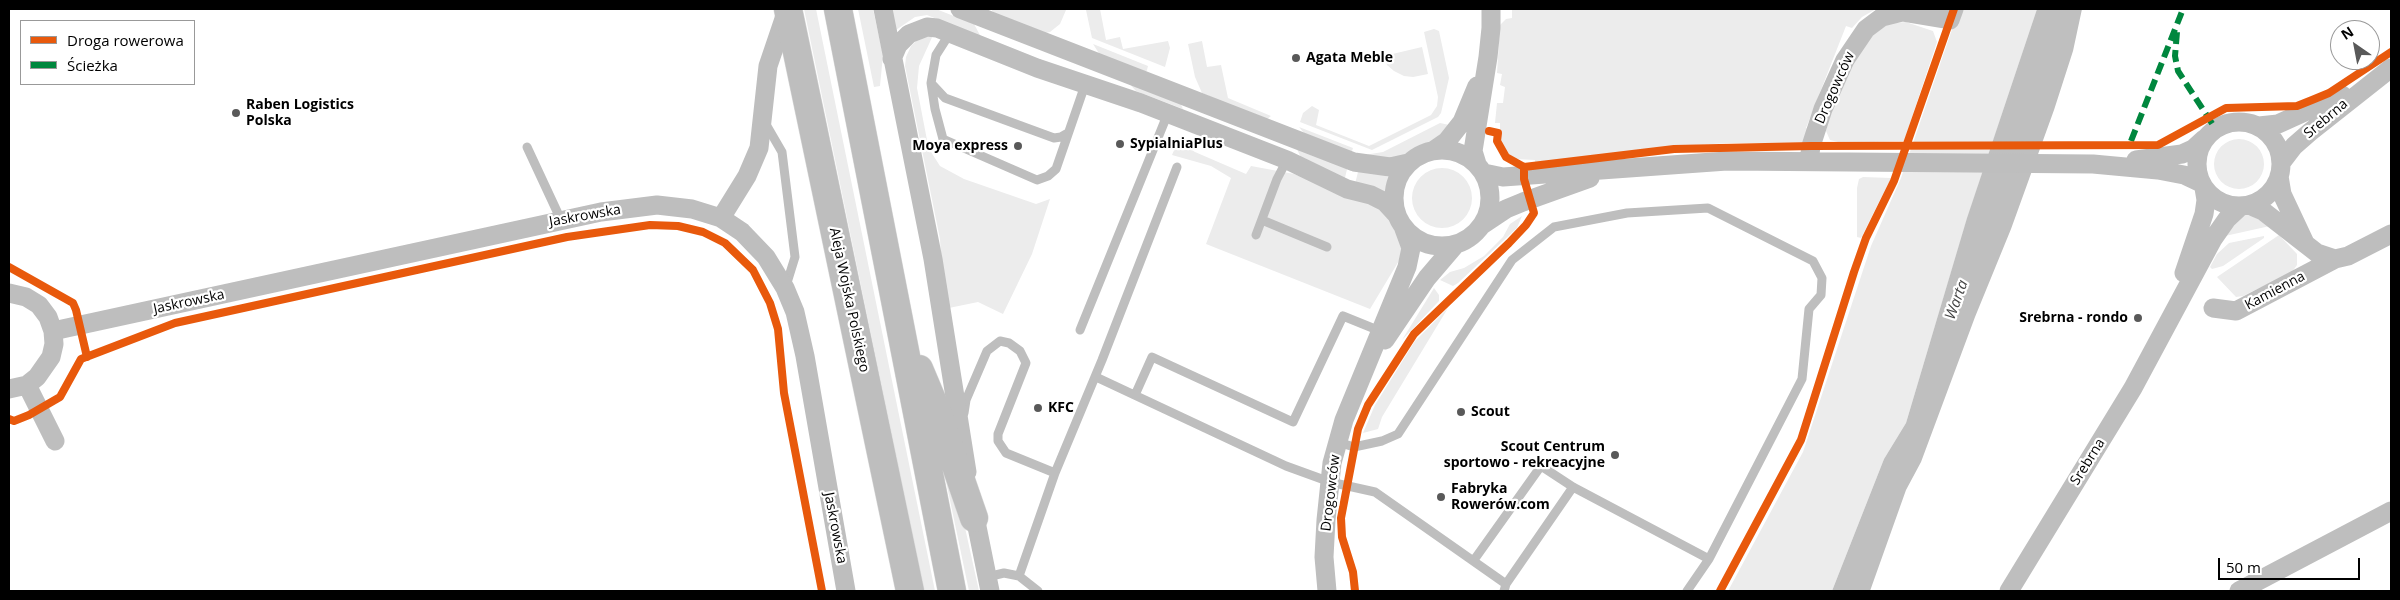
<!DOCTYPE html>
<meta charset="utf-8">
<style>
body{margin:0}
#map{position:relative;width:2400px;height:600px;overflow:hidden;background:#fff;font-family:"Open Sans",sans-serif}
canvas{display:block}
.frame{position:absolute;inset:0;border:10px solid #000;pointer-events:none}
.legend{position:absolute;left:20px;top:20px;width:175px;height:65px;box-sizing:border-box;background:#fff;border:1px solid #999;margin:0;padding:6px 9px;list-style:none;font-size:15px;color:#000}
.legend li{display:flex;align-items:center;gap:10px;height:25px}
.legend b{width:25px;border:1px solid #999}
.north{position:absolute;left:2330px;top:20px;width:50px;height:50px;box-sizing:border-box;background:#fff;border:1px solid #999;border-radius:50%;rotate:327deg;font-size:14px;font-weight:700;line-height:20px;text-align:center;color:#000}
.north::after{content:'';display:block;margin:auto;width:18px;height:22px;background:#595959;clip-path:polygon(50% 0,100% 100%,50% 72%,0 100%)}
.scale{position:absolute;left:2218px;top:558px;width:142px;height:22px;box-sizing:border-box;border:2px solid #000;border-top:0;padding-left:6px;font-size:15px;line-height:18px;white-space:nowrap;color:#000;-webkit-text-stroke:4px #fff;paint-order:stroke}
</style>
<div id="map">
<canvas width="2400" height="600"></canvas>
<div class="frame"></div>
<ul class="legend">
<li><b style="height:6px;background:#e8590c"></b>Droga rowerowa</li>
<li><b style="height:6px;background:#00873e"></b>Ścieżka</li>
</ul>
<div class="north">N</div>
<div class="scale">50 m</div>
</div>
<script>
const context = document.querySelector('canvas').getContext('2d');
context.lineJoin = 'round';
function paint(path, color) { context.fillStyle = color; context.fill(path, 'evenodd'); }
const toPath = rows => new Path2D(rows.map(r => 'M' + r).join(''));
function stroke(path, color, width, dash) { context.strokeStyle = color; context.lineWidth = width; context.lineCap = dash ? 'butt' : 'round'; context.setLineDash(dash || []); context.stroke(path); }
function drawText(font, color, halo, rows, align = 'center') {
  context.font = font + ' "Open Sans",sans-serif'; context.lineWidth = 4.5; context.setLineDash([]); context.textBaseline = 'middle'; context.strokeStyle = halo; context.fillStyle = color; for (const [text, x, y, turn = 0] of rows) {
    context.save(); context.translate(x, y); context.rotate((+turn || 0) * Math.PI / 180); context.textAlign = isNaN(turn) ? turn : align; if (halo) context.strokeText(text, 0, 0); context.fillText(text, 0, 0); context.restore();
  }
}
paint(toPath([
 [804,9,816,9,935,591,924,591],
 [858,9,873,9,883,55,880,86,874,87],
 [890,9,936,9,974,24,981,37,927,15,915,17,896,30],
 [991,9,1066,9,1066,10,1060,24,1050,32,1041,34,993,12],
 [1100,9,1106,40,1120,37,1123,49,1168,41,1170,48,1165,67,1092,38,1086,10],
 [1512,9,1876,9,1862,17,1852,28,1846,26,1806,128,1809,130,1802,143,1729,143,1661,147,1535,164,1535,160,1515,159,1506,154,1500,143,1500,123,1495,123,1497,103,1503,103,1505,87,1500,85,1502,74,1497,73,1500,25,1506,19,1512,18],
 [1959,9,2037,9,1967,219,1906,423,1884,459,1832,591,1728,591,1803,452,1871,246,1901,178],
 [1906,22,1933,31,1937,42,1904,141,1842,143,1830,140,1826,131,1828,121,1858,53,1878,28,1893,23],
 [1434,29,1439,31,1449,78,1441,113,1438,117,1372,150,1300,122,1303,113,1312,106,1319,110,1316,125,1369,146,1431,115,1437,106,1438,97,1424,32],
 [934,33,919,66,917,88,927,140,931,152,940,166,964,179,1036,204,1050,199,1032,254,1003,314,978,302,944,309,940,239,905,66,906,57,911,46,917,40],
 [1202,41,1207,67,1221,65,1228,98,1271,116,1266,120,1202,93,1195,77,1188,44],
 [1093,44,1148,66,1147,70,1145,74,1102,58],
 [1422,47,1428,74,1413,77,1404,76,1394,71,1387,65,1384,56],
 [1126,80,1179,100,1183,109,1136,91],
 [1440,123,1454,126,1434,142,1417,147,1400,157,1393,160,1364,155,1383,152],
 [1299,127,1353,148,1351,154,1304,133],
 '2214 164a25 25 0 1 1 50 0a25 25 0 1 1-50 0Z',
 [1178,141,1195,152,1246,174,1251,166,1294,174,1358,197,1386,213,1401,242,1403,254,1370,309,1206,244,1231,178,1211,166,1172,155],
 [1296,147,1348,165,1344,182,1302,160],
 [1359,168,1389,177,1385,193,1355,184],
 '1412 198a30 30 0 1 1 60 0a30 30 0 1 1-60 0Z',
 [1863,177,1891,178,1861,238,1857,237,1857,188,1859,179],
 [2247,215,2253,216,2270,226,2225,236,2241,216],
 [1522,216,1517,228,1458,283,1453,286,1440,280,1450,272,1464,268,1484,256,1503,237,1510,224],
 [2279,235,2297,254,2297,265,2292,272,2243,296,2236,297,2217,277],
 [2264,236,2264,238,2223,266,2212,269,2210,267,2217,254,2229,243],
 [1434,288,1439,295,1439,301,1402,340],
 [1448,308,1382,417,1378,429,1363,433,1375,405,1415,341],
 [939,448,960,505,979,591,969,591]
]), '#ececec');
paint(toPath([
 [2037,9,2082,9,2073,51,2054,110,2011,229,1975,317,1921,462,1906,490,1870,591,1832,591,1884,459,1906,423,1967,218]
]), '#bfbfbf');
const primary = toPath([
 [788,9,910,591],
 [838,9,952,591],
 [919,369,938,414,974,518]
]);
stroke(primary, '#dbdbdb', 29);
stroke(toPath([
 [950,33,936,55,931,83,935,109,943,139,1037,180,1048,176,1056,169,1085,85],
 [931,83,945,98,1054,138,1061,137,1068,133],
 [764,121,782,152,795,257,786,286],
 [527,147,561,220],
 [1262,220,1327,247],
 [1256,235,1277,179,1287,160],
 [1080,330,1168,113],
 [1096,377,1286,466,1330,482,1375,492,1506,584,1504,591],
 [1135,395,1152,357,1293,422,1343,316,1380,331],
 [964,413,966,400,987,351,1000,341,1009,343,1020,351,1026,363,998,434,998,441,1006,453,1055,473],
 [1338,442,1354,447,1382,441,1398,434,1512,260,1554,227,1627,213,1708,208,1813,261,1822,278,1821,295,1809,309,1802,379,1709,559,1687,591],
 [1474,560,1541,466,1573,487,1709,559],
 [1019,576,1055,473,1102,360,1177,167],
 [987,577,1004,573,1019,576,1038,591],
 [1506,584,1573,487]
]), '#bebebe', 9);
stroke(toPath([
 [883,9,933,259,967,472],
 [960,9,1354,162,1390,167,1408,163],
 [892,59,898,45,909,34,927,27,937,28,1037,68,1141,103,1287,160,1347,189,1371,195,1385,202,1396,214],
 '2197 164a42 42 0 1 1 84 0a42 42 0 1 1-84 0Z',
 [2259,126,2278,124,2342,95],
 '1394 198a48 48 0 1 1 96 0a48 48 0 1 1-96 0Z',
 [1434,150,1447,141,1462,122,1477,86],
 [2136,160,2182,154,2193,149,2204,139],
 [1809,161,1811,146,1823,109,1845,60,1866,29,1882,17,1902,12,1950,20,1954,9],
 [2281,163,2294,146,2310,132,2391,68],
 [1477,164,1473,151,1488,57,1491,28,1491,9],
 [1484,173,1503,177,1727,161,2093,164,2158,170,2184,175,2201,183],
 [2279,176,2282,194,2305,243],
 [2249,205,2263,211,2317,253,2335,259],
 [721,218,747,176,759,148,768,66,787,10],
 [1482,225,1506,209,1523,202,1590,178],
 [2184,273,2204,214,2206,200,2204,188],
 [9,293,26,297,39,305,48,317,53,331,54,344,51,357,37,377,27,385,9,389],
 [2213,308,2236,311,2335,259,2348,256,2391,234],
 [53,331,601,212,657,205,692,209,721,218,742,232,766,257,785,288,795,312,805,356,846,591],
 [1385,340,1427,278,1456,244],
 [27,385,55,441],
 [973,507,990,591],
 [1327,591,1324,557,1326,520,1332,463,1344,420,1407,267,1411,248,1404,229],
 [2009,591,2133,388,2213,239,2227,219,2241,206],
 [2239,591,2391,511]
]), '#bebebe', 19);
stroke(primary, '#bebebe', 28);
stroke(toPath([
 [2177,32,2175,56,2178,71,2215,128],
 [2131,141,2183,9]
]), '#00873e', 6, [12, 6]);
stroke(toPath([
 [1524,167,1674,149,1811,146,2158,145,2226,108,2297,106,2312,100,2329,93,2391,52],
 [9,267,73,303,76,310,87,357],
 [9,419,14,421,29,415,60,397,81,359,175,323,567,237,650,225,678,226,703,232,725,243,753,270,770,303,778,329,784,393,822,591],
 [1355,591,1353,572,1342,537,1341,518,1358,429,1368,405,1414,334,1509,243,1526,225,1534,213,1524,179,1524,167,1506,157,1497,141,1498,133,1489,131],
 [1720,591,1801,440,1854,272,1866,238,1894,181,1954,9]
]), '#e8590c', 8);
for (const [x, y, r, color] of [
 [1296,58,5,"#595959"],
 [236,113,5,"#595959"],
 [1120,144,5,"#595959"],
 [1018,146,5,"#595959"],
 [2138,318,5,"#595959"],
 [1038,408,5,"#595959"],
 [1461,412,5,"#595959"],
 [1615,455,5,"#595959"],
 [1441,497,5,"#595959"]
]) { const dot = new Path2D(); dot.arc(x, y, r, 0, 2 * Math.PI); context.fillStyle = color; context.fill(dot); stroke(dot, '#fff', 2); }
drawText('bold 14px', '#000', '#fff', [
 ["Agata Meble",1306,58],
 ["Raben Logistics",246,105],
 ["Polska",246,121],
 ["SypialniaPlus",1130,144],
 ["Moya express",1008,146,"right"],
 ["Srebrna - rondo",2128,318,"right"],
 ["KFC",1048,408],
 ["Scout",1471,412],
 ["Scout Centrum",1605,447,"right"],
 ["sportowo - rekreacyjne",1605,463,"right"],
 ["Fabryka",1451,489],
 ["Rowerów.com",1451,505]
], 'left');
drawText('14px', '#000', '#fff', [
 ["Drogowców",1835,88,-66],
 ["Srebrna",2326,119,-40],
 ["Jaskrowska",585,216,-10],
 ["Kamienna",2275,291,-28],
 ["Aleja Wojska Polskiego",849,300,78],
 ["Jaskrowska",189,302,-12],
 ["Srebrna",2088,462,-58],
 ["Drogowców",1331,493,-83],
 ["Jaskrowska",835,528,79]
]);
drawText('italic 15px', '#444', '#fff', [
 ["Warta",1957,300,-70]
]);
</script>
